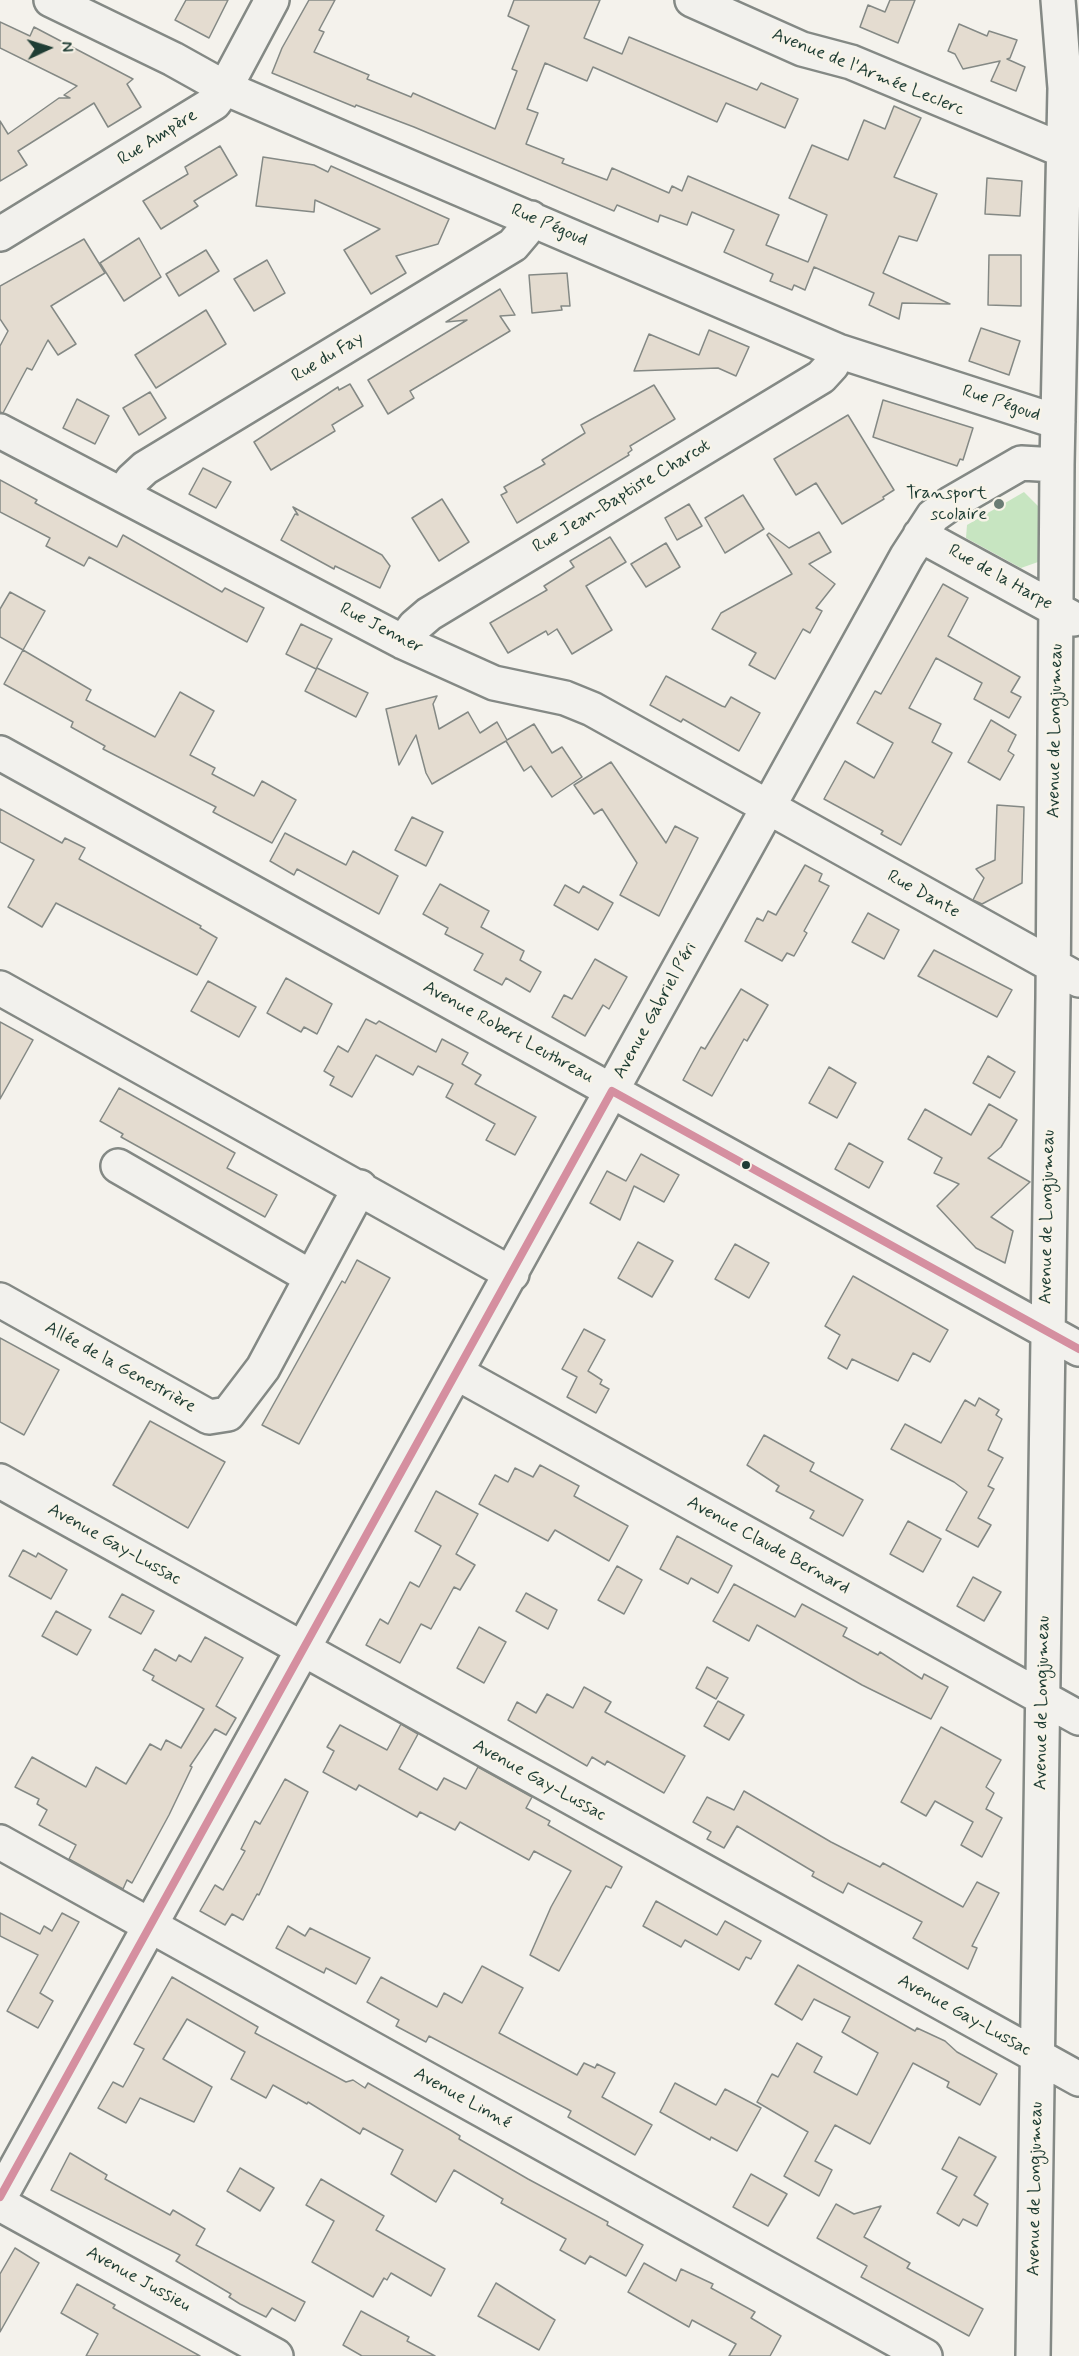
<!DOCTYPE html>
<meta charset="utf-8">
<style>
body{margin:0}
#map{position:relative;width:1079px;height:2356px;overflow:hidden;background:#f4f2ec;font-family:Mynerve,sans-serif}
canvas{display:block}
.north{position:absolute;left:18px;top:18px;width:60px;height:60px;-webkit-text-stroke:4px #f7f3e8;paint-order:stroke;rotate:86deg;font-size:16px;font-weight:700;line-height:24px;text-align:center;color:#1f3d34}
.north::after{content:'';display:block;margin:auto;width:21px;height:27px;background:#1f3d34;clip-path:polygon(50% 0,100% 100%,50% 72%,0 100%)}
</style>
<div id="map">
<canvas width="1079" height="2356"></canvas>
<div class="north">N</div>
</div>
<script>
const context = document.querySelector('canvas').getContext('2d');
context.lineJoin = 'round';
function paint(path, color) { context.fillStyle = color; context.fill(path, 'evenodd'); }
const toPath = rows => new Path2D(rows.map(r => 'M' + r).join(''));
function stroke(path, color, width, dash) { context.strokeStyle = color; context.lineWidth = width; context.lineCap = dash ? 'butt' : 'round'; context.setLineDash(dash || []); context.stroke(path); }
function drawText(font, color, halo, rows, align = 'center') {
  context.font = font + ' Mynerve,sans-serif'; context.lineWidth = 5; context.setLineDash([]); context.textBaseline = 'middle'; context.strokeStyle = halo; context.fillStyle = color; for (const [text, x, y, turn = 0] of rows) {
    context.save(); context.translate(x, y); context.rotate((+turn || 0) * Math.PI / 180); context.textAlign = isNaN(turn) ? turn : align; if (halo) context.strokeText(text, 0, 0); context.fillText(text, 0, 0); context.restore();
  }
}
paint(toPath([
 [1024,492,1039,507,1038,562,1021,568,966,538,967,525]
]), '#c7e5c1');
const building = toPath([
 [186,0,228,0,209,38,175,20,186,0],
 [309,0,335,0,319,30,324,32,314,52,369,75,367,79,411,97,413,93,495,129,517,71,512,69,529,26,508,16,514,0,600,0,584,38,622,54,629,37,757,90,761,83,798,99,785,128,726,103,717,122,593,67,587,81,545,63,527,109,538,113,526,144,564,159,562,163,607,180,612,168,669,193,672,186,682,191,688,176,779,215,766,245,808,262,827,215,789,198,812,145,848,160,864,120,885,129,894,106,921,118,894,177,937,194,917,241,899,236,883,273,950,304,902,303,899,319,869,305,874,293,814,267,805,290,794,285,792,290,770,281,773,274,724,252,734,230,692,212,687,225,660,215,658,222,617,205,614,211,414,127,356,105,355,107,272,73,282,48,309,0],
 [890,0,915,0,898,43,860,27,868,5,885,12,890,0],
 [0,22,30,36,34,27,133,79,127,84,141,107,108,127,94,103,18,151,27,165,0,181,0,121,8,134,59,98,70,98,64,95,77,86,0,48,0,22],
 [959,24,987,36,989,31,1017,40,1010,58,1007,59,1025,67,1016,91,991,81,1000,61,963,69,955,54,948,51,959,24],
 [220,146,237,175,194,201,198,206,161,229,143,201,188,174,185,167,220,146],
 [263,157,314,165,328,172,331,166,449,219,438,244,396,256,406,273,371,294,344,250,380,229,315,200,314,212,256,206,263,157],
 [987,178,1022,181,1020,216,985,214,987,178],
 [139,238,161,277,124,301,100,263,139,238],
 [84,239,105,273,51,306,76,344,58,355,48,340,32,370,27,368,3,413,0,412,0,346,8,331,0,319,0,286,84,239],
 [206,250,219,271,179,296,166,274,206,250],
 [989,255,1021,255,1021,306,988,305,989,255],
 [267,260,285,293,254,311,234,279,267,260],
 [567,273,570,306,561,306,562,310,532,313,529,275,567,273],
 [500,289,515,315,500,316,510,331,410,391,414,398,388,414,368,380,467,320,446,322,500,289],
 [206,310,226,344,156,388,135,355,206,310],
 [981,328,1020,341,1009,375,969,361,981,328],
 [709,330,749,347,736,376,718,368,634,371,649,334,699,355,709,330],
 [350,384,363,406,332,425,335,431,271,470,254,442,338,387,339,390,350,384],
 [654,385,675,419,630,446,632,450,628,453,629,455,517,523,501,495,507,492,504,487,545,464,542,460,585,433,581,425,654,385],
 [150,392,166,418,139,435,123,408,150,392],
 [77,399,109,416,95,444,63,428,77,399],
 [883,400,973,428,963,460,960,459,957,466,873,437,883,400],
 [848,415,894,490,883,497,884,499,842,524,816,483,796,495,774,459,848,415],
 [203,468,231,482,216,508,189,494,203,468],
 [0,480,37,500,35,503,117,547,123,535,222,592,225,588,264,608,247,642,89,557,84,566,46,546,50,538,0,512,0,480],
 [743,495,764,529,725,553,705,518,743,495],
 [442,499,469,542,439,561,412,518,442,499],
 [689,504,702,526,677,540,665,518,689,504],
 [293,507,382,555,390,566,380,588,335,566,334,569,281,540,295,514,298,515,293,507],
 [819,532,831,552,809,564,835,584,816,608,822,611,810,633,803,629,775,679,749,665,756,653,712,629,721,613,792,574,767,535,769,533,789,548,819,532],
 [610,537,626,562,586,586,612,630,572,654,557,629,548,635,546,631,508,653,490,623,547,590,544,586,574,567,570,561,610,537],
 [666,543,680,567,646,587,631,564,666,543],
 [943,584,968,598,948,636,1020,677,1011,692,1021,697,1009,718,974,699,982,683,936,658,909,708,941,724,932,742,952,753,901,845,881,834,883,831,824,799,845,761,874,778,893,743,857,723,875,691,881,694,943,584],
 [10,592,45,611,23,650,0,637,0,609,10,592],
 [301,624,332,639,316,669,286,654,301,624],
 [23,650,91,690,86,700,155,737,180,692,214,711,190,755,215,768,212,774,254,796,262,781,296,800,272,843,213,812,216,807,103,749,105,746,71,727,73,722,4,684,23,650],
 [317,668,368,693,356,717,305,691,317,668],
 [666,676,722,706,725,707,731,697,760,713,739,751,683,719,681,722,650,705,666,676],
 [437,696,433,704,439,729,468,712,480,733,497,722,507,740,534,724,552,753,562,747,582,777,552,797,531,766,524,771,506,741,432,784,426,773,416,735,399,765,386,709,437,696],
 [991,720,1016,735,1008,751,1014,755,1000,780,968,762,991,720],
 [611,762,666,843,675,826,698,838,659,916,620,895,637,863,602,809,594,814,574,785,611,762],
 [997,805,1024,807,1022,883,982,904,973,900,984,878,976,869,995,860,997,805],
 [0,809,62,843,65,838,85,848,79,859,201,926,200,928,217,938,197,975,56,903,42,927,8,907,34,860,0,842,0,809],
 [412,817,443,832,426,866,395,850,412,817],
 [285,833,346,865,353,851,398,876,379,914,297,869,294,875,270,861,285,833],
 [805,865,822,874,819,881,829,886,804,931,807,933,794,956,787,953,782,961,745,941,757,918,763,921,768,911,776,915,805,865],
 [440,884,489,911,481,927,524,951,520,960,541,972,530,992,506,978,502,985,474,970,483,954,445,934,448,928,423,914,440,884],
 [565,885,579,893,583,886,613,903,598,930,554,905,565,885],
 [868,913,899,930,884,959,852,942,868,913],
 [934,950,1012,990,997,1017,918,976,934,950],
 [595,959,627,977,609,1009,603,1005,585,1036,552,1017,564,995,572,999,595,959],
 [286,978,332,1004,317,1034,304,1027,301,1032,267,1013,286,978],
 [208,981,256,1007,239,1037,191,1011,208,981],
 [741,989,768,1005,747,1041,744,1039,712,1096,683,1080,701,1047,705,1049,741,989],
 [366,1019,376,1024,379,1021,436,1052,442,1039,468,1053,462,1064,481,1075,475,1084,536,1117,515,1155,486,1140,495,1124,446,1097,453,1084,418,1066,413,1075,376,1055,352,1097,330,1085,334,1077,324,1071,338,1046,348,1052,366,1019],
 [0,1022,33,1040,0,1099,0,1022],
 [988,1056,1015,1072,1000,1098,973,1083,988,1056],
 [829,1067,856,1083,837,1118,809,1103,829,1067],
 [119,1088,235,1153,227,1168,277,1195,265,1217,121,1137,123,1134,100,1121,119,1088],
 [989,1104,1017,1120,1001,1147,988,1158,1030,1182,991,1217,1013,1231,1005,1263,976,1248,937,1206,959,1184,934,1173,942,1158,908,1139,925,1109,971,1135,989,1104],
 [849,1143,883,1162,869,1188,835,1169,849,1143],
 [641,1154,679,1175,664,1202,634,1186,620,1220,590,1203,607,1171,626,1181,641,1154],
 [638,1242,673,1261,652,1297,618,1278,638,1242],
 [735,1244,769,1263,749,1298,715,1279,735,1244],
 [357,1260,390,1278,299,1444,262,1425,342,1281,345,1283,357,1260],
 [853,1276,948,1330,930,1362,913,1353,898,1381,852,1359,847,1369,828,1358,840,1335,825,1326,853,1276],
 [584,1329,605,1340,588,1371,602,1380,600,1384,609,1389,596,1413,567,1397,577,1377,562,1369,584,1329],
 [0,1338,59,1370,24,1435,0,1422,0,1338],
 [979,1398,999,1410,996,1415,1002,1419,988,1450,1003,1458,988,1486,994,1489,978,1518,991,1525,978,1547,946,1530,967,1492,954,1482,891,1449,905,1424,941,1443,965,1400,975,1406,979,1398],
 [150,1421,225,1462,188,1528,113,1485,150,1421],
 [764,1435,814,1463,810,1471,863,1500,843,1536,810,1518,814,1511,776,1491,779,1486,747,1465,764,1435],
 [540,1465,579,1486,574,1496,628,1526,609,1561,555,1530,548,1541,479,1504,495,1475,508,1482,515,1468,533,1477,540,1465],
 [436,1491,478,1514,456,1554,475,1565,460,1590,454,1587,431,1629,421,1624,400,1663,366,1645,380,1619,388,1624,410,1582,419,1587,441,1546,415,1531,436,1491],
 [908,1521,941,1539,923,1572,890,1554,908,1521],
 [677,1536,732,1566,718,1593,691,1578,688,1584,660,1569,677,1536],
 [23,1550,36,1557,38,1553,67,1570,51,1599,9,1576,23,1550],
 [617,1566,642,1580,624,1614,598,1600,617,1566],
 [973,1577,1001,1592,984,1621,957,1606,973,1577],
 [734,1584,795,1617,802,1604,847,1628,843,1636,878,1655,880,1652,922,1679,924,1674,948,1687,931,1719,862,1685,757,1625,749,1641,713,1621,734,1584],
 [526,1593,557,1610,548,1629,516,1611,526,1593],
 [122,1594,154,1611,141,1634,109,1617,122,1594],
 [56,1611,91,1630,77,1655,42,1636,56,1611],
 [479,1627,506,1642,484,1683,457,1668,479,1627],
 [205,1637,243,1658,216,1706,236,1718,226,1735,215,1729,190,1766,192,1767,169,1815,132,1883,127,1880,123,1889,69,1859,76,1845,39,1825,47,1810,37,1804,39,1799,15,1787,32,1757,86,1787,96,1767,126,1784,150,1744,161,1750,166,1740,181,1748,204,1709,152,1680,154,1676,143,1670,155,1649,176,1661,179,1655,191,1662,205,1637],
 [707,1667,728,1678,716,1699,696,1688,707,1667],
 [584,1687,611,1702,605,1712,685,1756,664,1793,607,1761,605,1765,592,1757,587,1766,508,1720,517,1702,536,1713,547,1694,573,1708,584,1687],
 [718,1701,744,1715,729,1740,704,1726,718,1701],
 [401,1724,418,1734,399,1769,437,1790,444,1778,466,1789,478,1767,532,1797,526,1808,550,1821,548,1825,622,1867,611,1888,606,1886,559,1971,530,1955,551,1907,571,1871,534,1851,529,1860,460,1822,455,1830,420,1812,417,1817,359,1785,356,1790,323,1772,334,1751,327,1747,340,1725,387,1750,401,1724],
 [941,1727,1001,1760,986,1787,994,1793,986,1809,1002,1818,982,1857,961,1845,973,1822,935,1801,926,1816,901,1802,941,1727],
 [285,1779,308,1792,259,1895,257,1894,243,1920,232,1914,225,1925,200,1911,215,1885,223,1890,245,1851,241,1849,255,1821,260,1824,285,1779],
 [744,1791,831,1842,880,1867,883,1863,963,1907,977,1882,999,1893,972,1946,977,1948,968,1969,913,1938,922,1922,848,1883,843,1893,812,1876,814,1872,737,1826,724,1848,707,1839,711,1832,693,1822,707,1797,734,1810,744,1791],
 [656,1901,717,1935,725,1921,761,1941,751,1959,746,1957,739,1970,685,1940,681,1947,643,1926,656,1901],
 [0,1913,40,1934,44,1926,52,1931,62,1913,79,1922,40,1993,53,2001,38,2028,7,2011,38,1955,0,1936,0,1913],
 [288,1926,305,1936,310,1928,370,1958,356,1984,326,1968,324,1973,276,1948,288,1926],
 [798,1965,915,2031,917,2028,945,2041,957,2052,997,2074,980,2105,947,2087,949,2082,913,2063,870,2144,835,2125,815,2161,832,2170,819,2196,784,2176,808,2132,757,2102,772,2074,778,2077,797,2043,822,2057,814,2072,857,2095,878,2053,842,2032,850,2017,814,1999,802,2020,775,2004,798,1965],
 [482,1966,523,1988,499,2033,577,2075,584,2063,595,2068,597,2064,615,2073,602,2097,652,2125,635,2155,568,2117,571,2111,429,2036,426,2042,396,2026,399,2020,367,2002,381,1977,437,2007,444,1993,462,2003,482,1966],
 [172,1977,258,2027,255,2033,346,2082,353,2080,365,2088,368,2083,452,2131,460,2136,459,2139,528,2179,608,2222,607,2225,643,2245,626,2276,590,2256,585,2264,560,2250,566,2239,501,2203,503,2199,454,2170,436,2202,391,2174,403,2150,363,2128,360,2134,308,2102,307,2104,273,2085,266,2098,231,2079,245,2052,187,2019,163,2059,212,2087,194,2122,140,2098,126,2123,98,2108,113,2082,123,2087,144,2049,134,2044,172,1977],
 [675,2083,716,2105,725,2089,761,2108,737,2151,711,2137,710,2140,660,2112,675,2083],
 [959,2137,996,2157,974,2195,988,2204,977,2226,963,2219,959,2226,937,2213,957,2177,942,2169,959,2137],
 [70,2153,107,2175,105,2179,170,2215,173,2210,205,2229,196,2245,305,2302,295,2321,272,2308,266,2317,240,2304,229,2297,231,2294,176,2261,180,2255,51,2190,70,2153],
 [240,2168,274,2188,260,2211,227,2191,240,2168],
 [751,2174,787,2194,768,2226,733,2207,751,2174],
 [321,2179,384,2216,376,2230,445,2269,431,2296,391,2273,387,2280,384,2278,373,2297,312,2262,334,2221,306,2205,321,2179],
 [836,2204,854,2214,881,2206,864,2237,910,2263,907,2268,983,2309,969,2336,861,2277,867,2266,817,2238,836,2204],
 [15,2248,39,2263,0,2332,0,2274,15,2248],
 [644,2263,676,2281,681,2269,713,2284,711,2288,755,2312,751,2318,781,2336,770,2356,729,2356,736,2344,692,2320,689,2327,628,2292,644,2263],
 [496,2283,555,2320,539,2350,478,2316,496,2283],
 [77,2284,115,2305,113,2308,200,2356,86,2356,98,2334,61,2313,77,2284],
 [361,2311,409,2337,407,2341,435,2356,362,2356,343,2345,361,2311]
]);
paint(building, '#e4dcd0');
stroke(building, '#848985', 1.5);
const minor = toPath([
 [51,0,173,59,225,88,838,351,1058,422],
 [692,0,802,49,851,62,1079,157],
 [0,234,214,103,225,88,272,0],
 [0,431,403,642,494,683,565,698,592,709,1079,980],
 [122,494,132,480,145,468,513,245,524,232,531,218],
 [920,535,1074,619],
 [403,642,415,626,429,614,821,377,832,365,838,351],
 [0,753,1079,1349],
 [0,988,512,1274],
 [118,1166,311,1277],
 [0,1300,209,1417,228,1414,263,1368,360,1187],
 [457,1373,1079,1718],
 [0,1481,1079,2079],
 [0,1842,925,2356],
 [0,2197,907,556,933,516,950,504,1021,463,1057,465],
 [0,2204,276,2356],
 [1033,2356,1053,998,1057,465,1065,88,1058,0]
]);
stroke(minor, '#848985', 38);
stroke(minor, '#f2f1ed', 33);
stroke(toPath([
 [612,1091,1079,1349],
 [0,2197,612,1091]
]), '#d58fa0', 8);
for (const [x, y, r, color] of [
 [999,504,6,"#6a7c74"],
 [746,1165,5,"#1f3d34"]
]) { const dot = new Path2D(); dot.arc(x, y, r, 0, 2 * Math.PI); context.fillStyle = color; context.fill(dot); stroke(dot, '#f7f3e8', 2); }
drawText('18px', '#1f3d34', '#f7f3e8', [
 ["Avenue de l'Armée Leclerc",868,73,22],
 ["Rue Ampère",158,138,-32],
 ["Rue Pégoud",549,226,23],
 ["Rue du Fay",328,358,-31],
 ["Rue Pégoud",1001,404,18],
 ["Rue Jean-Baptiste Charcot",622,497,-31],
 ["Rue de la Harpe",1000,578,29],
 ["Rue Jenner",381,629,27],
 ["Avenue de Longjumeau",1056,731,-89],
 ["Rue Dante",923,895,29],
 ["Avenue Gabriel Péri",656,1011,-61],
 ["Avenue Robert Leuthreau",508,1033,29],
 ["Avenue de Longjumeau",1048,1217,-89],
 ["Allée de la Genestrière",120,1368,29],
 ["Avenue Gay-Lussac",114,1545,29],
 ["Avenue Claude Bernard",768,1546,29],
 ["Avenue de Longjumeau",1043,1703,-89],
 ["Avenue Gay-Lussac",539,1781,29],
 ["Avenue Gay-Lussac",964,2016,29],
 ["Avenue Linné",462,2099,29],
 ["Avenue de Longjumeau",1036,2189,-89],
 ["Avenue Jussieu",138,2280,29]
]);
drawText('18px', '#1f3d34', '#f7f3e8', [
 ["Transport",987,494],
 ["scolaire",987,515]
], 'right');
</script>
